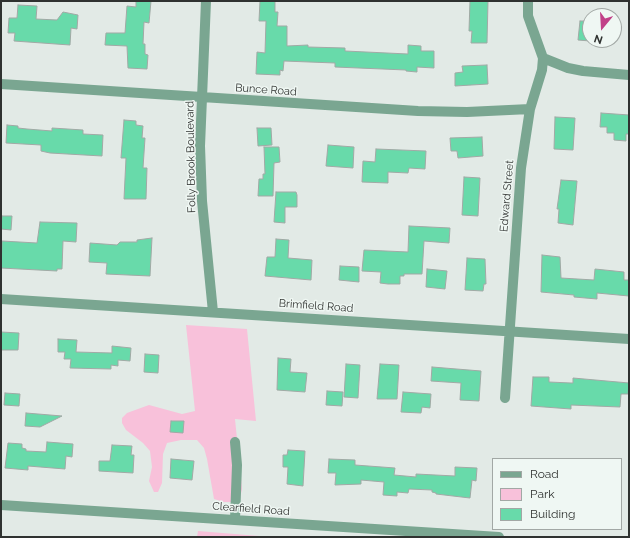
<!DOCTYPE html>
<style>
body{margin:0}
#map{position:relative;width:630px;height:538px;overflow:hidden;background:#e2eae6;font-family:Raleway,sans-serif}
canvas{display:block}
.frame{position:absolute;inset:0;border:2px solid #2f3230;pointer-events:none}
.legend{position:absolute;left:492px;top:458px;width:130px;height:72px;box-sizing:border-box;background:#eff7f3;border:1px solid #a2a8a5;margin:0;padding:5px 7px;list-style:none;font-size:12px;color:#2f3230}
.legend li{display:flex;align-items:center;gap:8px;height:20px}
.legend b{width:20px;border:1px solid #a2a8a5}
.north{position:absolute;left:582px;top:8px;width:40px;height:40px;box-sizing:border-box;background:#eff7f3;border:1px solid #a2a8a5;border-radius:50%;rotate:198deg;font-size:11px;font-weight:700;line-height:16px;text-align:center;color:#2f3230}
.north::after{content:'';display:block;margin:auto;width:14px;height:18px;background:#c14088;clip-path:polygon(50% 0,100% 100%,50% 72%,0 100%)}
</style>
<div id="map">
<canvas width="630" height="538"></canvas>
<div class="frame"></div>
<ul class="legend">
<li><b style="height:5px;background:#7aa691"></b>Road</li>
<li><b style="height:11px;background:#f8c1da"></b>Park</li>
<li><b style="height:11px;background:#68daaa"></b>Building</li>
</ul>
<div class="north">N</div>
</div>
<script>
const context = document.querySelector('canvas').getContext('2d');
context.lineJoin = 'round';
function paint(path, color) { context.fillStyle = color; context.fill(path, 'evenodd'); }
const toPath = rows => new Path2D(rows.map(r => 'M' + r).join(''));
function stroke(path, color, width, dash) { context.strokeStyle = color; context.lineWidth = width; context.lineCap = dash ? 'butt' : 'round'; context.setLineDash(dash || []); context.stroke(path); }
function drawText(font, color, halo, rows, align = 'center') {
  context.font = font + ' Raleway,sans-serif'; context.lineWidth = 3; context.setLineDash([]); context.textBaseline = 'middle'; context.strokeStyle = halo; context.fillStyle = color; for (const [text, x, y, turn = 0] of rows) {
    context.save(); context.translate(x, y); context.rotate((+turn || 0) * Math.PI / 180); context.textAlign = isNaN(turn) ? turn : align; if (halo) context.strokeText(text, 0, 0); context.fillText(text, 0, 0); context.restore();
  }
}
paint(toPath([
 [186,325,247,329,256,421,235,419,242,489,240,498,231,502,224,502,214,499,207,459,204,448,197,440,181,440,167,443,163,454,162,483,158,492,154,492,149,481,152,467,150,451,143,443,126,430,122,423,122,418,127,413,149,405,182,414,195,411],
 [198,531,259,536,259,537,197,537]
]), '#f8c1da');
const building = toPath([
 [136,1,151,1,149,23,144,22,143,44,145,44,145,54,148,55,147,69,128,68,127,46,105,45,106,33,125,33,127,6,136,7,136,1],
 [260,1,275,1,275,12,278,12,277,26,287,26,287,46,308,45,308,47,345,48,345,51,408,54,408,45,421,46,421,51,434,51,434,68,417,67,417,72,406,71,406,70,335,67,335,63,284,61,283,71,280,70,280,75,256,74,257,52,265,53,266,21,259,21,260,1],
 [470,1,488,1,487,43,471,43,472,31,469,31,470,1],
 [18,5,37,6,36,19,57,20,63,12,78,15,77,29,71,28,70,45,14,41,15,33,8,33,9,18,17,18,18,5],
 [580,21,590,21,590,41,578,40,580,21],
 [487,65,488,84,455,86,455,73,463,72,462,66,487,65],
 [601,113,629,115,629,134,626,134,626,141,614,140,614,133,607,133,607,127,600,127,601,113],
 [555,117,575,118,573,150,554,149,555,117],
 [124,120,136,121,136,125,143,126,142,138,145,138,143,168,147,168,146,199,124,199,126,158,121,158,124,120],
 [7,125,18,126,18,128,27,129,52,131,52,128,83,130,83,134,103,135,102,156,50,153,41,151,41,145,6,143,7,125],
 [257,128,271,128,272,145,258,146,257,128],
 [482,137,483,156,458,158,457,151,451,151,450,138,482,137],
 [328,145,354,147,353,168,326,166,328,145],
 [264,147,279,147,280,162,274,163,273,196,258,196,259,179,263,179,263,174,265,174,264,147],
 [376,149,426,151,425,169,409,168,408,173,388,172,388,183,362,182,363,161,375,162,376,149],
 [464,177,480,178,478,216,462,215,464,177],
 [561,180,577,181,573,225,558,223,559,209,557,209,561,180],
 [276,192,296,192,297,195,297,207,285,207,285,223,274,222,276,192],
 [2,216,12,216,11,230,1,229,2,216],
 [40,222,77,223,76,242,63,241,62,269,57,269,57,271,1,268,2,241,37,243,40,222],
 [409,226,450,228,449,243,424,241,422,274,404,274,404,276,400,276,400,284,388,284,380,283,381,272,362,271,364,250,408,252,409,226],
 [152,238,150,276,106,274,107,263,89,262,90,243,117,245,120,242,137,242,137,240,152,238],
 [276,239,289,240,288,258,312,260,311,280,265,276,267,257,275,257,276,239],
 [542,255,560,257,561,278,594,280,595,269,624,272,624,280,629,280,629,296,597,293,597,299,574,297,574,295,541,292,542,255],
 [467,258,485,259,486,284,484,284,483,291,465,290,467,258],
 [340,266,359,267,359,282,339,280,340,266],
 [427,269,447,271,445,289,426,287,427,269],
 [1,332,19,333,18,350,1,350,1,332],
 [58,339,77,340,76,352,112,353,112,346,131,348,130,361,118,360,118,366,111,365,111,369,70,368,71,359,64,359,65,352,58,352,58,339],
 [145,354,159,355,158,373,144,372,145,354],
 [278,358,291,359,290,372,307,373,305,392,277,390,278,358],
 [346,364,360,365,358,398,344,397,346,364],
 [380,364,399,365,397,399,377,399,380,364],
 [432,367,481,371,479,401,460,400,461,383,431,381,432,367],
 [533,377,549,377,549,382,571,383,573,383,573,378,629,383,628,394,621,394,620,407,571,405,571,409,531,406,533,377],
 [327,391,343,392,342,406,326,405,327,391],
 [403,392,431,394,430,408,422,407,421,413,401,412,403,392],
 [5,393,20,394,19,406,4,405,5,393],
 [26,413,62,416,40,427,25,426,26,413],
 [171,421,184,421,183,433,170,432,171,421],
 [47,442,73,444,72,457,66,456,65,469,28,466,28,470,5,468,8,443,22,444,22,448,26,449,26,451,46,452,47,442],
 [112,445,132,446,131,455,134,455,133,473,99,471,99,461,110,461,112,445],
 [288,450,305,451,303,486,287,484,288,467,283,467,283,455,287,455,288,450],
 [171,459,194,461,192,480,170,478,171,459],
 [329,459,355,460,355,465,395,468,394,475,416,477,416,474,455,476,455,467,477,468,476,481,472,480,470,498,436,494,436,493,432,492,432,490,409,489,408,493,397,492,397,496,383,495,384,482,361,480,361,484,335,485,336,473,328,473,329,459]
]);
paint(building, '#68daaa');
stroke(building, '#a1a9a5', 1);
stroke(toPath([
 [206,1,200,146,202,201,213,312],
 [543,58,568,68,583,71,629,75],
 [1,84,418,111,467,112,530,109],
 [1,299,629,339],
 [505,398,521,168,530,109,542,70,543,58,528,16,528,1],
 [235,442,237,465,235,520],
 [1,505,499,537]
]), '#7aa691', 10);
drawText('11px', '#2f3230', '#eff7f3', [
 ["Bunce Road",266,90,4],
 ["Folly Brook Boulevard",191,157,-91],
 ["Edward Street",507,196,-85],
 ["Brimfield Road",316,306,4],
 ["Clearfield Road",251,509,4]
]);
</script>
